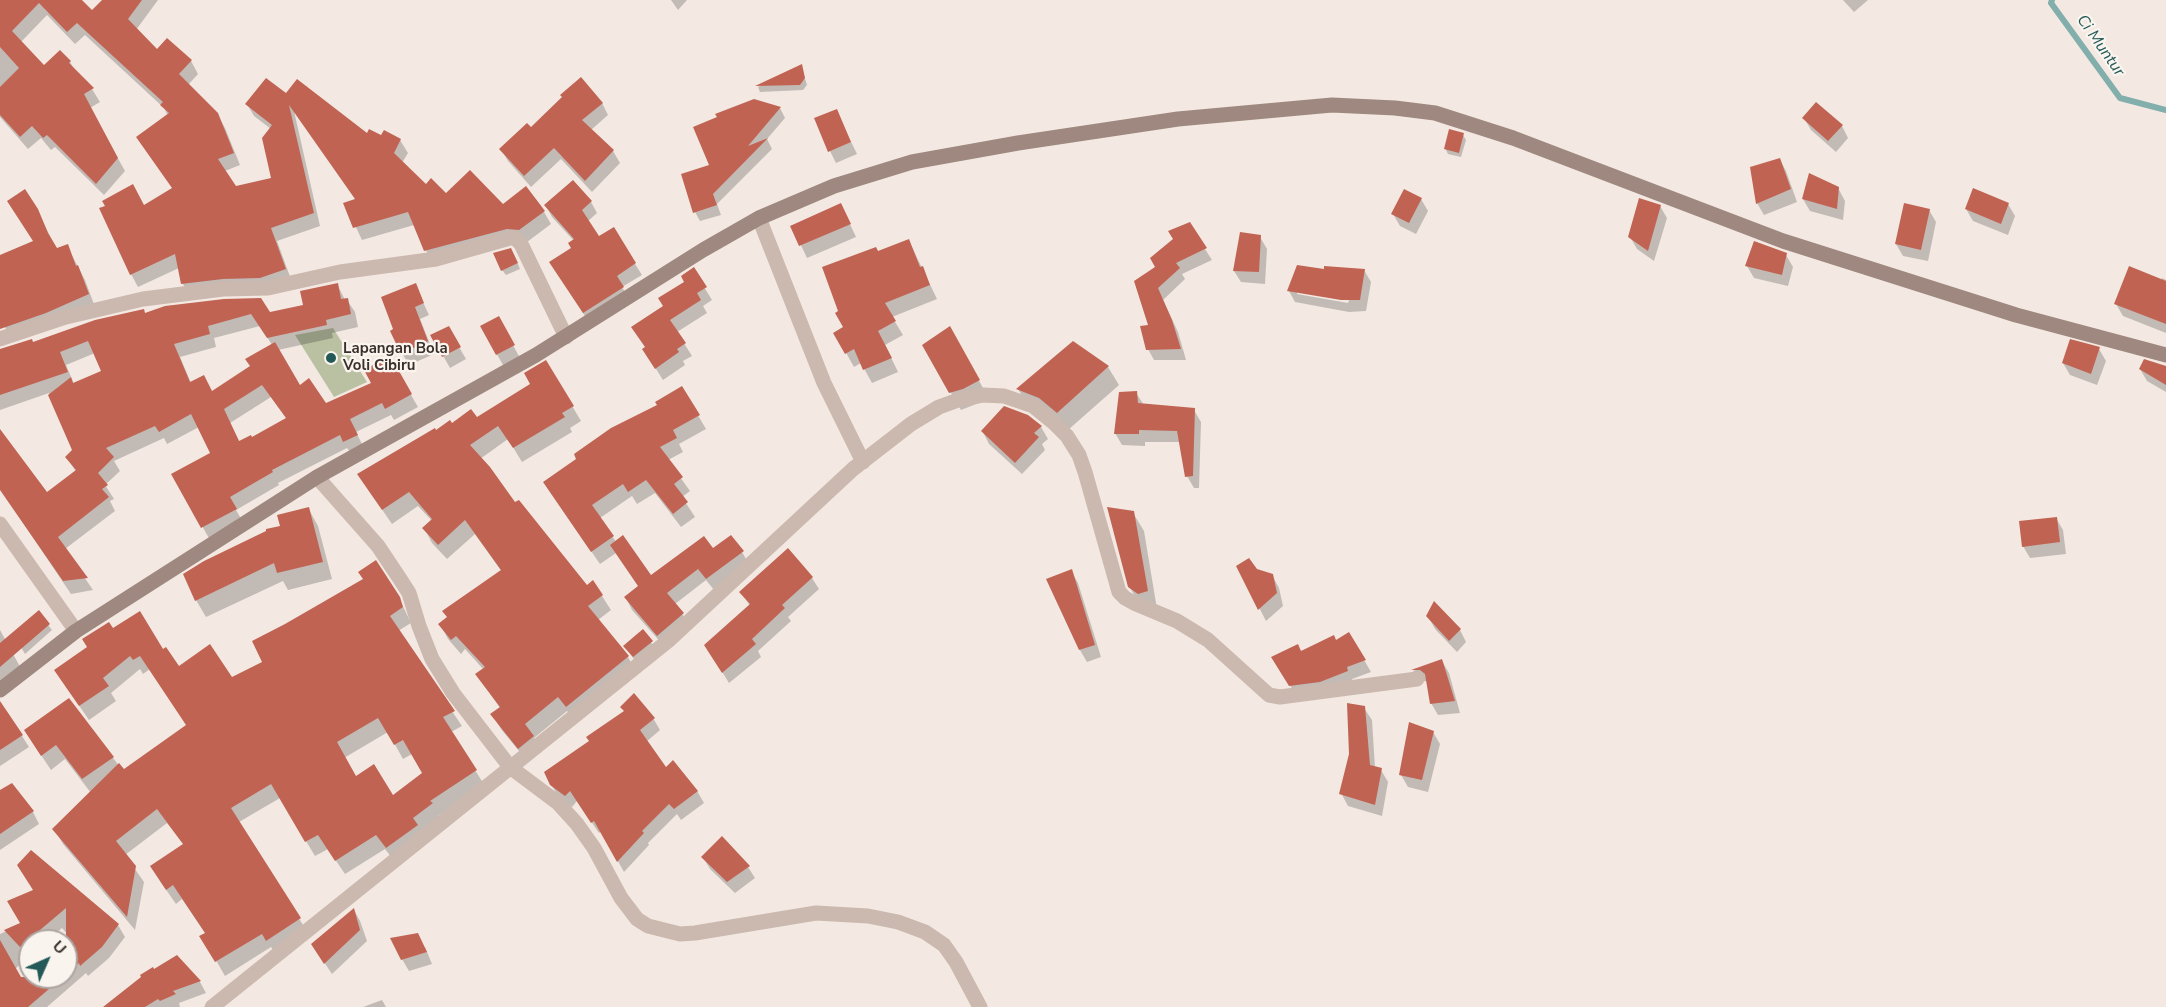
<!DOCTYPE html>
<style>
body{margin:0}
#map{position:relative;width:2166px;height:1007px;overflow:hidden;background:#f3e9e2;font-family:"Nunito Sans",sans-serif}
canvas{display:block}
.north{position:absolute;left:18px;top:929px;width:60px;height:60px;box-sizing:border-box;background:#faf4ef;border:2px solid #ada5a1;border-radius:50%;rotate:45deg;font-size:16px;font-weight:700;line-height:24px;text-align:center;color:#3a2f2c}
.north::after{content:'';display:block;margin:auto;width:21px;height:27px;background:#235a58;clip-path:polygon(50% 0,100% 100%,50% 72%,0 100%)}
</style>
<div id="map">
<canvas width="2166" height="1007"></canvas>
<div class="north">U</div>
</div>
<script>
const context = document.querySelector('canvas').getContext('2d');
context.lineJoin = 'round';
function paint(path, color) { context.fillStyle = color; context.fill(path, 'evenodd'); }
const toPath = rows => new Path2D(rows.map(r => 'M' + r).join(''));
function stroke(path, color, width, dash) { context.strokeStyle = color; context.lineWidth = width; context.lineCap = dash ? 'butt' : 'round'; context.setLineDash(dash || []); context.stroke(path); }
function drawText(font, color, halo, rows, align = 'center') {
  context.font = font + ' "Nunito Sans",sans-serif'; context.lineWidth = 4.5; context.setLineDash([]); context.textBaseline = 'middle'; context.strokeStyle = halo; context.fillStyle = color; for (const [text, x, y, turn = 0] of rows) {
    context.save(); context.translate(x, y); context.rotate((+turn || 0) * Math.PI / 180); context.textAlign = isNaN(turn) ? turn : align; if (halo) context.strokeText(text, 0, 0); context.fillText(text, 0, 0); context.restore();
  }
}
paint(toPath([
 [333,328,367,382,334,397,295,335]
]), '#bac1a2');
paint(toPath([
 [0,0,79,0,92,12,104,0,158,0,136,30,157,51,191,61,198,74,188,85,217,114,225,128,240,165,225,171,235,188,273,179,271,129,254,116,247,104,286,95,367,135,400,140,408,153,402,163,426,186,446,195,544,212,551,224,527,242,515,241,432,263,414,225,362,240,345,204,356,200,294,111,320,226,277,241,292,282,190,297,183,284,179,268,138,287,131,274,144,207,173,189,168,116,164,108,85,35,75,44,47,15,21,42,44,67,70,62,76,72,92,89,100,102,90,108,125,171,104,195,55,147,51,150,41,138,28,149,0,117],
 [671,0,687,0,678,10],
 [1843,0,1868,0,1854,12],
 [801,66,807,85,803,90,760,92,758,87],
 [602,103,608,115,591,130,613,151,620,163,592,192,561,159,531,187,508,161,501,149,531,129],
 [780,108,785,118,767,139,772,149,717,204,721,215,700,221,695,212,711,166],
 [836,111,857,154,836,163,830,151],
 [1804,118,1842,126,1848,138,1836,152,1811,130],
 [1463,135,1466,140,1461,157,1448,154,1445,148],
 [1780,160,1786,171,1797,202,1764,215,1757,203],
 [1838,188,1845,201,1843,220,1810,211,1803,199],
 [1421,199,1428,211,1416,234,1400,226,1393,214],
 [591,202,597,213,587,222,598,238,613,229,642,275,622,287,629,299,590,324,558,274,573,249,574,241,552,217,546,206],
 [2008,204,2015,216,2008,235,1973,221,1966,209],
 [841,205,856,237,807,258,792,226],
 [1660,206,1667,218,1654,261,1637,249,1630,237],
 [37,210,57,250,67,246,85,280,95,307,12,340,0,318,0,257,35,242],
 [1929,210,1936,222,1928,261,1903,256,1896,244],
 [1189,224,1212,260,1182,274,1185,279,1163,300,1178,332,1186,360,1154,360,1148,349,1156,267,1175,240],
 [1260,237,1267,249,1265,284,1241,282,1234,271],
 [909,241,937,299,892,317,903,335,885,345,898,372,872,383,861,363,854,367,835,333,845,327,878,253],
 [514,255,520,269,506,275,502,270],
 [1786,255,1793,267,1788,286,1754,278,1747,266],
 [693,269,712,300,703,306,707,313,677,332,692,356,683,361,685,365,663,380,651,361,665,306,686,282],
 [1325,270,1364,270,1371,282,1366,311,1349,312,1295,302,1289,291],
 [1297,291,1349,300,1348,303,1297,294],
 [2162,278,2166,280,2166,333,2123,316,2116,304,2161,280],
 [337,284,345,300,347,300,355,312,358,327,332,333,333,338,278,350,299,387,325,405,373,383,389,357,418,407,394,420,391,415,356,432,364,448,352,454,347,448,278,483,279,485,236,510,243,522,210,540,173,475,212,453,199,427,167,444,164,438,114,461,120,471,105,485,114,499,110,501,115,511,65,549,93,590,71,594,9,502,0,485,0,434,47,494,76,472,67,457,74,451,49,393,0,410,0,349,33,344,145,314,270,313,305,306],
 [260,326,272,345,252,367,212,393,191,383,180,357,216,347,214,338],
 [95,353,103,371,74,384,66,365],
 [271,397,287,419,251,439,240,443,230,423],
 [415,285,429,315,420,319,434,354,409,365,402,353],
 [498,318,520,358,504,367,482,327],
 [448,328,466,359,450,368,432,336],
 [950,328,989,399,961,410,924,346],
 [1073,342,1108,367,1119,385,1068,430,1029,407,1018,389],
 [2099,349,2106,361,2097,385,2070,375,2063,363],
 [546,362,581,421,570,428,572,432,522,462,508,439,480,459,515,504,586,587,592,582,602,596,611,610,598,620,628,657,636,672,575,721,567,711,534,738,542,751,528,762,501,729,492,714,500,708,477,675,484,670,465,649,461,654,448,639,440,624,502,572,475,534,447,559,432,543,424,528,432,521,418,506,392,524,368,489,436,432,452,425,476,419,532,384],
 [2166,368,2166,392,2147,381,2140,369],
 [682,388,706,429,679,444,683,452,668,460,690,491,682,497,695,517,681,527,655,493,637,504,632,496,600,518,616,542,650,577,713,551,742,552,749,564,714,590,706,580,675,604,690,625,665,647,632,610,626,598,639,587,616,553,600,564,553,496],
 [1136,393,1144,405,1194,410,1201,422,1199,488,1194,488,1187,476,1181,442,1145,442,1145,446,1122,445,1115,433],
 [1041,427,1048,439,1042,444,1045,450,1022,474,989,444,983,432],
 [308,508,318,526,332,579,288,590,283,581,206,617,196,600,281,527],
 [1133,513,1144,531,1157,609,1140,605,1129,586],
 [2056,518,2063,530,2066,554,2030,558,2023,546],
 [1238,566,1272,575,1279,588,1283,606,1266,621],
 [1071,571,1078,583,1101,657,1087,662,1080,650],
 [812,578,819,589,788,617,791,621,758,651,761,657,729,683,713,657,750,606,741,592],
 [399,598,411,623,398,631,462,726,451,732,485,786,438,816,440,819,395,862,385,849,345,874,328,849,315,856,280,798,239,822,308,933,276,954,271,947,225,976,210,950,206,934,182,899,176,904,160,881,184,845,167,823,125,855,144,882,135,930,63,844,54,829,91,793,65,759,51,770,35,746,69,700,123,771,187,726,150,669,143,674,140,669,111,693,116,701,89,720,65,685,112,630,163,651,178,668,232,679],
 [388,732,403,759,412,754,424,773,393,797,356,778,344,758],
 [39,613,52,630,25,654,22,649,19,629],
 [1428,616,1460,630,1466,642,1457,652,1435,629],
 [0,630,24,674,0,692],
 [1349,634,1371,672,1352,679,1353,683,1297,697,1274,658,1336,642],
 [651,642,658,654,640,668,625,646],
 [1442,661,1449,673,1460,713,1438,715,1431,703,1428,681,1419,682,1413,671],
 [1364,708,1372,720,1375,768,1381,770,1388,782,1382,816,1348,806,1341,793],
 [653,718,660,730,646,742,665,769,697,791,704,803,681,820,677,814,648,843,649,845,624,872,601,831,599,833,577,801,572,807,558,796,551,784],
 [0,719,22,736,29,747,0,766],
 [1433,732,1440,744,1428,792,1408,787,1401,775],
 [0,792,33,812,39,824,0,850],
 [31,852,118,925,125,937,109,958,88,976,86,973,47,1007,0,1007,0,934,22,924,35,891],
 [62,928,76,944,66,953,66,977,38,977,26,987,15,969,30,956,30,941,47,941],
 [703,857,748,867,755,878,735,893,710,869],
 [354,910,360,921,367,941,332,974,320,956],
 [425,947,432,964,409,971,402,959],
 [176,957,200,982,206,993,179,1003,180,1007,116,1007,154,971],
 [382,1000,386,1007,363,1007]
]), '#0003');
stroke(toPath([
 [2052,0,2051,3,2120,98,2166,110]
]), '#82aeac', 6);
paint(toPath([
 [0,0,82,0,92,10,102,0,142,0,128,19,157,49,167,38,192,60,179,74,218,113,234,153,218,159,236,186,271,178,262,138,272,125,245,104,266,78,286,93,297,79,367,133,369,129,381,135,384,130,401,139,394,153,426,184,431,178,446,193,470,170,503,204,526,186,545,211,519,230,507,229,424,251,408,212,353,228,343,203,355,199,289,105,314,213,271,228,286,269,260,278,223,279,181,284,175,254,130,275,99,208,105,206,102,201,133,184,144,205,172,188,136,137,169,113,160,105,163,102,77,23,67,32,39,3,12,31,44,65,60,50,71,61,69,63,94,88,84,94,118,158,96,184,47,135,43,138,32,126,20,137,0,115,0,87,19,68,0,47],
 [802,64,805,78,800,85,755,86],
 [581,77,603,103,582,120,614,150,585,181,554,148,524,176,499,149,527,123,531,127,562,97,560,95],
 [754,99,781,107,748,146,768,138,713,194,717,205,693,213,681,174,709,165,693,127,717,117,715,114],
 [1816,102,1843,125,1828,141,1802,118],
 [837,109,851,142,828,152,814,118],
 [1449,129,1464,133,1459,153,1444,149],
 [1780,158,1791,189,1756,204,1750,167],
 [1809,173,1839,187,1837,209,1802,199],
 [573,180,592,201,582,210,599,236,614,227,636,263,617,276,624,287,583,313,549,262,571,248,568,243,574,239,544,205],
 [1973,188,2009,203,2001,224,1965,209],
 [25,189,38,209,48,233,57,248,68,244,76,266,78,265,89,294,46,313,0,329,0,255,33,241,7,201],
 [1404,189,1422,198,1409,223,1391,214],
 [1639,198,1661,205,1648,251,1628,237],
 [841,203,851,224,799,246,790,226],
 [1904,203,1930,209,1921,250,1895,244],
 [1190,222,1207,248,1176,263,1180,268,1158,288,1172,320,1181,349,1146,350,1140,326,1148,325,1134,281,1155,267,1150,258,1173,239,1168,231],
 [1240,232,1261,235,1259,272,1233,271],
 [909,239,920,267,923,266,930,285,885,303,896,321,878,331,892,358,863,370,854,349,845,354,833,333,843,327,835,313,838,311,822,267,876,247,878,251],
 [1754,241,1787,253,1782,275,1745,266],
 [511,248,518,263,501,271,493,253],
 [1297,265,1324,269,1324,266,1365,269,1360,300,1341,300,1287,291],
 [2129,266,2166,281,2166,324,2114,304],
 [694,267,707,287,697,293,701,300,670,320,686,343,677,349,679,352,655,369,642,349,645,347,631,327,663,306,658,298,684,282,681,276],
 [338,283,341,299,348,298,351,314,326,320,327,325,267,338,251,314,208,326,210,334,174,344,190,382,204,375,212,391,250,366,245,359,275,342,300,385,309,378,326,403,371,383,364,370,390,355,412,394,385,409,382,403,350,419,358,435,343,442,340,435,272,470,273,472,230,497,237,509,201,528,171,474,210,453,191,414,159,432,155,426,106,448,114,457,98,473,108,485,102,489,109,497,58,537,88,578,63,581,0,490,0,429,47,492,76,470,65,457,72,450,48,395,71,377,73,383,101,371,88,341,60,352,68,372,0,395,0,349,32,339,33,342,95,320,144,309,145,313,165,306,224,299,261,298,270,312,303,305,300,291],
 [262,385,286,418,252,437,251,435,239,441,224,409],
 [416,283,424,303,415,307,428,341,401,354,390,331,393,329,381,297],
 [499,316,515,345,496,355,480,326],
 [449,326,461,347,442,357,430,335],
 [950,326,980,380,963,389,949,393,922,345],
 [2070,339,2100,347,2091,374,2062,363],
 [1073,341,1109,366,1057,413,1039,398,1016,389],
 [2144,359,2166,366,2166,385,2139,369],
 [546,360,574,406,562,413,565,417,513,448,498,426,470,445,490,467,515,502,519,500,587,585,593,580,603,595,588,606,629,656,566,707,558,697,525,724,534,736,518,749,490,714,500,707,475,674,485,667,456,636,451,640,438,624,447,617,442,611,501,570,465,520,438,545,422,528,432,519,409,492,382,510,357,474,435,428,436,430,450,420,452,423,471,409,477,417,530,384,524,373],
 [682,386,700,415,673,430,677,438,660,447,683,477,674,484,688,502,673,514,646,480,628,492,623,484,592,505,614,536,591,552,543,482,576,459,574,454,611,428,657,405,655,402],
 [1137,391,1138,403,1195,408,1193,476,1185,477,1177,431,1139,430,1139,434,1114,434,1119,392],
 [1004,406,1028,415,1042,426,1034,433,1039,437,1015,463,981,431],
 [309,507,323,562,277,573,274,563,195,601,183,574,204,561,266,531,266,529,280,526,277,515],
 [1107,507,1134,511,1148,591,1138,594,1128,587],
 [2057,517,2060,542,2022,547,2019,521],
 [623,535,651,575,704,536,713,548,731,535,744,551,706,579,698,569,667,593,684,613,657,636,624,597,638,586,610,545],
 [788,548,813,577,782,605,785,608,752,639,756,644,722,673,704,645,750,604,739,592],
 [1249,558,1257,569,1273,574,1277,593,1258,610,1236,566],
 [376,560,400,597,403,607,390,616,455,711,443,717,477,770,430,801,433,803,413,818,418,825,386,848,376,835,335,861,318,835,305,842,271,784,231,808,301,918,266,941,262,934,215,962,199,936,205,933,173,885,166,890,150,866,183,844,157,809,116,841,136,866,127,917,52,829,119,763,124,769,186,725,140,656,133,660,130,656,103,678,109,686,79,706,54,670,87,647,82,639,109,622,113,628,140,611,163,649,166,647,179,666,210,644,232,677,262,662,252,641,285,624,363,579,358,572],
 [378,718,394,745,403,740,422,773,393,795,374,764,356,776,337,742],
 [1072,569,1095,645,1079,650,1046,579],
 [1434,601,1461,629,1449,641,1426,616],
 [39,610,50,624,0,667,0,643],
 [643,629,653,641,633,657,623,646],
 [1349,632,1366,660,1347,667,1348,671,1320,682,1289,686,1271,657,1298,644,1301,651,1334,635,1336,640],
 [1442,659,1455,701,1430,704,1425,674,1420,670,1411,670],
 [634,693,655,718,640,730,666,767,673,760,698,791,674,809,669,804,642,831,644,833,617,862,594,821,591,823,570,791,565,796,550,785,544,772,589,741,586,737,624,711,620,707],
 [69,698,114,757,82,779,56,745,41,756,24,730],
 [0,701,23,735,0,750],
 [1347,703,1365,706,1370,765,1382,768,1375,805,1339,794,1349,754],
 [1409,722,1434,731,1422,780,1399,775],
 [12,783,34,811,0,834,0,790],
 [722,836,750,866,727,882,701,857],
 [31,850,119,924,102,947,80,966,79,963,66,974,66,908,20,947,4,930,20,923,7,901,33,890,17,865],
 [354,908,360,930,324,964,311,944],
 [418,933,427,952,401,960,390,938],
 [0,940,21,977,63,977,28,1007,0,1007],
 [177,955,201,981,173,991,176,994,160,1001,158,999,145,1007,103,1007,141,977,140,975,153,967,154,969]
]), '#c06353');
stroke(toPath([
 [759,218,824,383,863,462],
 [0,339,66,317,143,299,223,289,268,288,340,272,436,259,510,238,515,238,521,244,566,337],
 [317,477,378,546,400,579,409,593,419,626,432,659,453,693,510,767,558,803,577,824,594,848,621,898,637,919,648,926,680,934,695,933,816,913,868,916,898,922,925,932,944,945,956,962,980,1007],
 [0,524,76,631],
 [212,1007,668,641,853,469,911,424,939,407,961,399,983,395,1004,396,1033,406,1054,423,1067,436,1079,455,1085,472,1119,592,1125,598,1134,603,1177,621,1208,640,1269,695,1280,697,1417,679]
]), '#cbb8ae', 15);
stroke(toPath([
 [0,690,76,631,317,477,536,355,703,250,759,218,834,186,912,162,1018,143,1178,119,1332,105,1395,108,1435,113,1513,138,1783,241,2016,315,2166,355]
]), '#9e887f', 15);
for (const [x, y, r, color] of [
 [331,358,6,"#235a58"]
]) { const dot = new Path2D(); dot.arc(x, y, r, 0, 2 * Math.PI); context.fillStyle = color; context.fill(dot); stroke(dot, '#faf4ef', 2); }
drawText('bold 15px', '#3a2f2c', '#faf4ef', [
 ["Lapangan Bola",343,349],
 ["Voli Cibiru",343,366]
], 'left');
drawText('italic 16px', '#235a58', '#faf4ef', [
 ["Ci Muntur",2100,46,55]
]);
</script>
